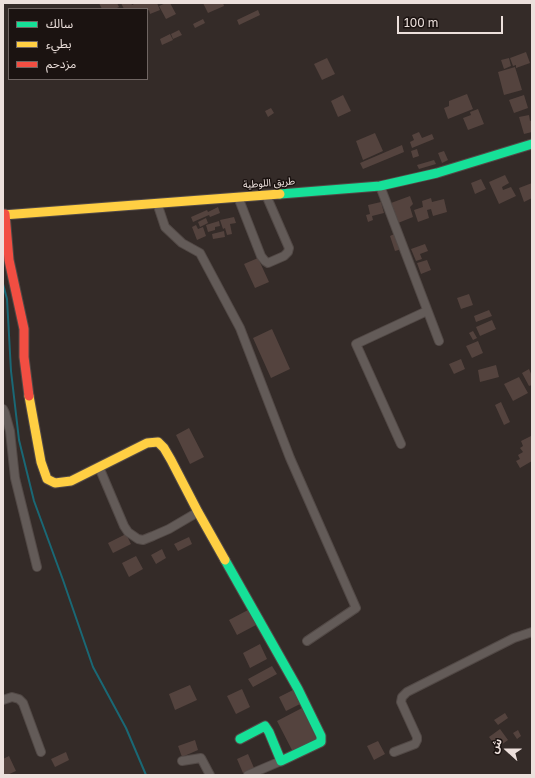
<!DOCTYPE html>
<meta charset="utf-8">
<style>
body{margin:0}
#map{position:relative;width:535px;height:778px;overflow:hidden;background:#342b28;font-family:"Golos Text","Noto Sans Arabic",sans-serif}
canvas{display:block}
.frame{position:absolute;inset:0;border:4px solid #ece0dc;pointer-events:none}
.legend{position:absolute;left:8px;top:8px;width:140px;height:72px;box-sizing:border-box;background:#1b1311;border:1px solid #6f6562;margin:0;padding:5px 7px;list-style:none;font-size:12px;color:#ece0dc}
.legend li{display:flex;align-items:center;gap:8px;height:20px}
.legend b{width:20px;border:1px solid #6f6562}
.north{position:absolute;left:487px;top:730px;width:40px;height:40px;-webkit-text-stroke:3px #1b1311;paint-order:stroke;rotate:291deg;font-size:11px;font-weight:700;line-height:16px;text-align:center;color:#ece0dc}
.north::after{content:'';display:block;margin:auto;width:14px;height:18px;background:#ece0dc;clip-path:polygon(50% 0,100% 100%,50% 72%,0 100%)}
.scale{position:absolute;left:397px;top:16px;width:106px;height:18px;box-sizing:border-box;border:2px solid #ece0dc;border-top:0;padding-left:5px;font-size:12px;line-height:14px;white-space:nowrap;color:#ece0dc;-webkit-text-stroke:3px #1b1311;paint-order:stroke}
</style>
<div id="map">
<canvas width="535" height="778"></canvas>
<div class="frame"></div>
<ul class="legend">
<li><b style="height:5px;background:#16e098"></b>سالك</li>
<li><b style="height:5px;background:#ffcf43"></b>بطيء</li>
<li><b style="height:5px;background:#f24e42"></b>مزدحم</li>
</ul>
<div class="north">ش</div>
<div class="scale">100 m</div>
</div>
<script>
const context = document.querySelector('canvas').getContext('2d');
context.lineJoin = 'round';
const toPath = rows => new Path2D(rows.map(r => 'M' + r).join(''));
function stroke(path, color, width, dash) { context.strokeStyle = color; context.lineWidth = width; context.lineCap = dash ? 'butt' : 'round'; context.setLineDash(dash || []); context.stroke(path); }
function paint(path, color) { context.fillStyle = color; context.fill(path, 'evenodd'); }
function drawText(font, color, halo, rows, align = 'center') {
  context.font = font + ' "Golos Text","Noto Sans Arabic",sans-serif'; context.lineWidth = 3; context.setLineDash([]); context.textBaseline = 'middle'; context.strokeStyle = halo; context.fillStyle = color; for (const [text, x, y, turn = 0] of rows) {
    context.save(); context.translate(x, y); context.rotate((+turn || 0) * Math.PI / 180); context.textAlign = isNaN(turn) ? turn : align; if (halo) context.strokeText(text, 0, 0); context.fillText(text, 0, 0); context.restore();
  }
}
stroke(toPath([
 [3,284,7,299,11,371,19,440,34,501,63,580,93,667,126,728,146,775]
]), '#1a6875', 2);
paint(toPath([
 [99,3,117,3,119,7,115,9,102,9],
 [121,3,131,3,132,5,136,3,157,3,160,10,150,14,149,10,147,11,147,9,124,9],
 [166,3,170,3,176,14,166,19,159,6],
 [203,3,223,3,224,6,208,13],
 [258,10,260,15,239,25,237,20],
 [203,19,205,23,195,28,193,24],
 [179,30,182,35,173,39,171,34],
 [170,34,173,40,162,45,160,39],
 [526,52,530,63,516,68,516,65,513,66,510,58],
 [327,58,335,74,322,80,314,64],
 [509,58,511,66,504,69,501,60],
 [515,67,522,90,504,95,498,72],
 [467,94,473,109,448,119,444,108,449,106,449,101],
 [343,95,351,111,338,117,331,101],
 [524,95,528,108,514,113,509,100],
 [271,108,274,113,268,117,265,111],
 [478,109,484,124,468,130,463,118,471,115,470,112],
 [529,115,530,121,532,120,532,132,524,134,519,117],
 [419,132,422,138,432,134,434,139,412,148,410,142,414,140,412,135],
 [375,133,383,151,363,160,356,141],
 [402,145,404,152,363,169,360,163],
 [417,149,419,156,413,158,411,151],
 [444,151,448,160,442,163,438,153],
 [434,160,436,164,419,169,417,165],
 [505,175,509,183,502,187,503,190,511,187,516,196,499,204,489,182],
 [481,179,486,189,475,194,471,183],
 [532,183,532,198,524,202,519,188],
 [410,196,413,204,410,207,413,217,398,223,391,203],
 [431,198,432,202,444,199,447,212,433,216,431,209,427,210,429,218,418,222,414,210,423,207,422,201],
 [381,202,384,213,372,216,373,220,368,222,366,215,370,214,368,205],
 [218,207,220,213,210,217,209,215,193,222,191,217,207,210,208,212],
 [234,217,236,223,230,224,232,234,227,235,225,228,223,229,220,220],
 [206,218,208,223,200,227,198,222],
 [219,221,220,226,215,227,215,230,208,232,206,225],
 [196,225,198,229,203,227,206,236,197,240,192,227],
 [224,231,225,237,213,239,212,234],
 [396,233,402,249,395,251,390,236],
 [425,244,428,251,420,254,422,259,416,261,411,249],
 [258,258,269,282,255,288,244,264],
 [427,260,431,270,421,274,417,263],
 [469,294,473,305,461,309,457,298],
 [489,310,492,316,476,322,474,316],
 [492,320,496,329,480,336,476,327],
 [272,329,290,369,271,378,253,338],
 [473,331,477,338,473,340,469,333],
 [478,341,483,353,472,358,466,346],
 [461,359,465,369,454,374,449,364],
 [496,365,499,377,480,382,478,370],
 [529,369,532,376,532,385,529,386,522,373],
 [519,377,528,393,513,401,504,384],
 [501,402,510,422,504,425,495,405],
 [189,428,204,457,190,464,176,435],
 [531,436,532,439,532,461,520,468,516,461,520,459,518,455,523,452,520,448,523,446,521,441],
 [126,534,131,544,113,553,108,543],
 [189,537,192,544,178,551,174,544],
 [162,549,166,558,156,564,151,555],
 [136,556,143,569,129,577,122,563],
 [248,610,256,625,237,635,229,620],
 [260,644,267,659,250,668,243,653],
 [272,666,277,674,253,687,248,679],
 [190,685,197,700,175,710,169,694],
 [242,689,250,707,236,714,227,696],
 [293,690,300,704,286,711,279,697],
 [302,708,317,740,293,752,277,721],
 [505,713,508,718,498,725,494,720],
 [500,729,508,740,497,748,489,737],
 [518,730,521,736,517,739,513,733],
 [195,740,198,750,182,757,178,746],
 [378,741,385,754,374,760,367,746],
 [66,752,69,760,55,767,51,759],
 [248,754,254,768,243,773,237,759],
 [9,756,16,771,7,775,3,775,3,759]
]), '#54433e');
const street = toPath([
 [380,186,439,341],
 [238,197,261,256,265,261,268,263,284,256,288,252,289,248,266,195],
 [157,203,165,227,182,243,200,253,240,328,290,458,356,608,307,641],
 [3,409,5,413,10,431,15,478,37,567],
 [401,444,356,344,427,311],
 [99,467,124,526,128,532,138,539,143,540,153,536,169,529,198,512],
 [3,700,12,697,19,699,23,703,41,752],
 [394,752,415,744,417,740,417,737,401,702,402,697,407,692,514,638,532,632],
 [182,761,201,758,210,775],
 [248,775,281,761]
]);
const fast = toPath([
 [280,194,380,186,437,173,532,144],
 [225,560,298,689,321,736,321,742,281,761,269,732,265,726,240,739]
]);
const slow = toPath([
 [3,215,280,194],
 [29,396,41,462,47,479,55,483,71,481,147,443,158,442,164,448,171,460,198,512,225,560]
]);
const jam = toPath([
 [5,214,9,260,24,329,24,357,29,396]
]);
stroke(street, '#524946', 10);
stroke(fast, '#524946', 11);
stroke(slow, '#524946', 11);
stroke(jam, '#524946', 11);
stroke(street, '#635b58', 8);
stroke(fast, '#16e098', 9);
stroke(slow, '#ffcf43', 9);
stroke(jam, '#f24e42', 9);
drawText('10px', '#ece0dc', '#1b1311', [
 ["طريق اللوطية",269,183,-4]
]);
</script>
